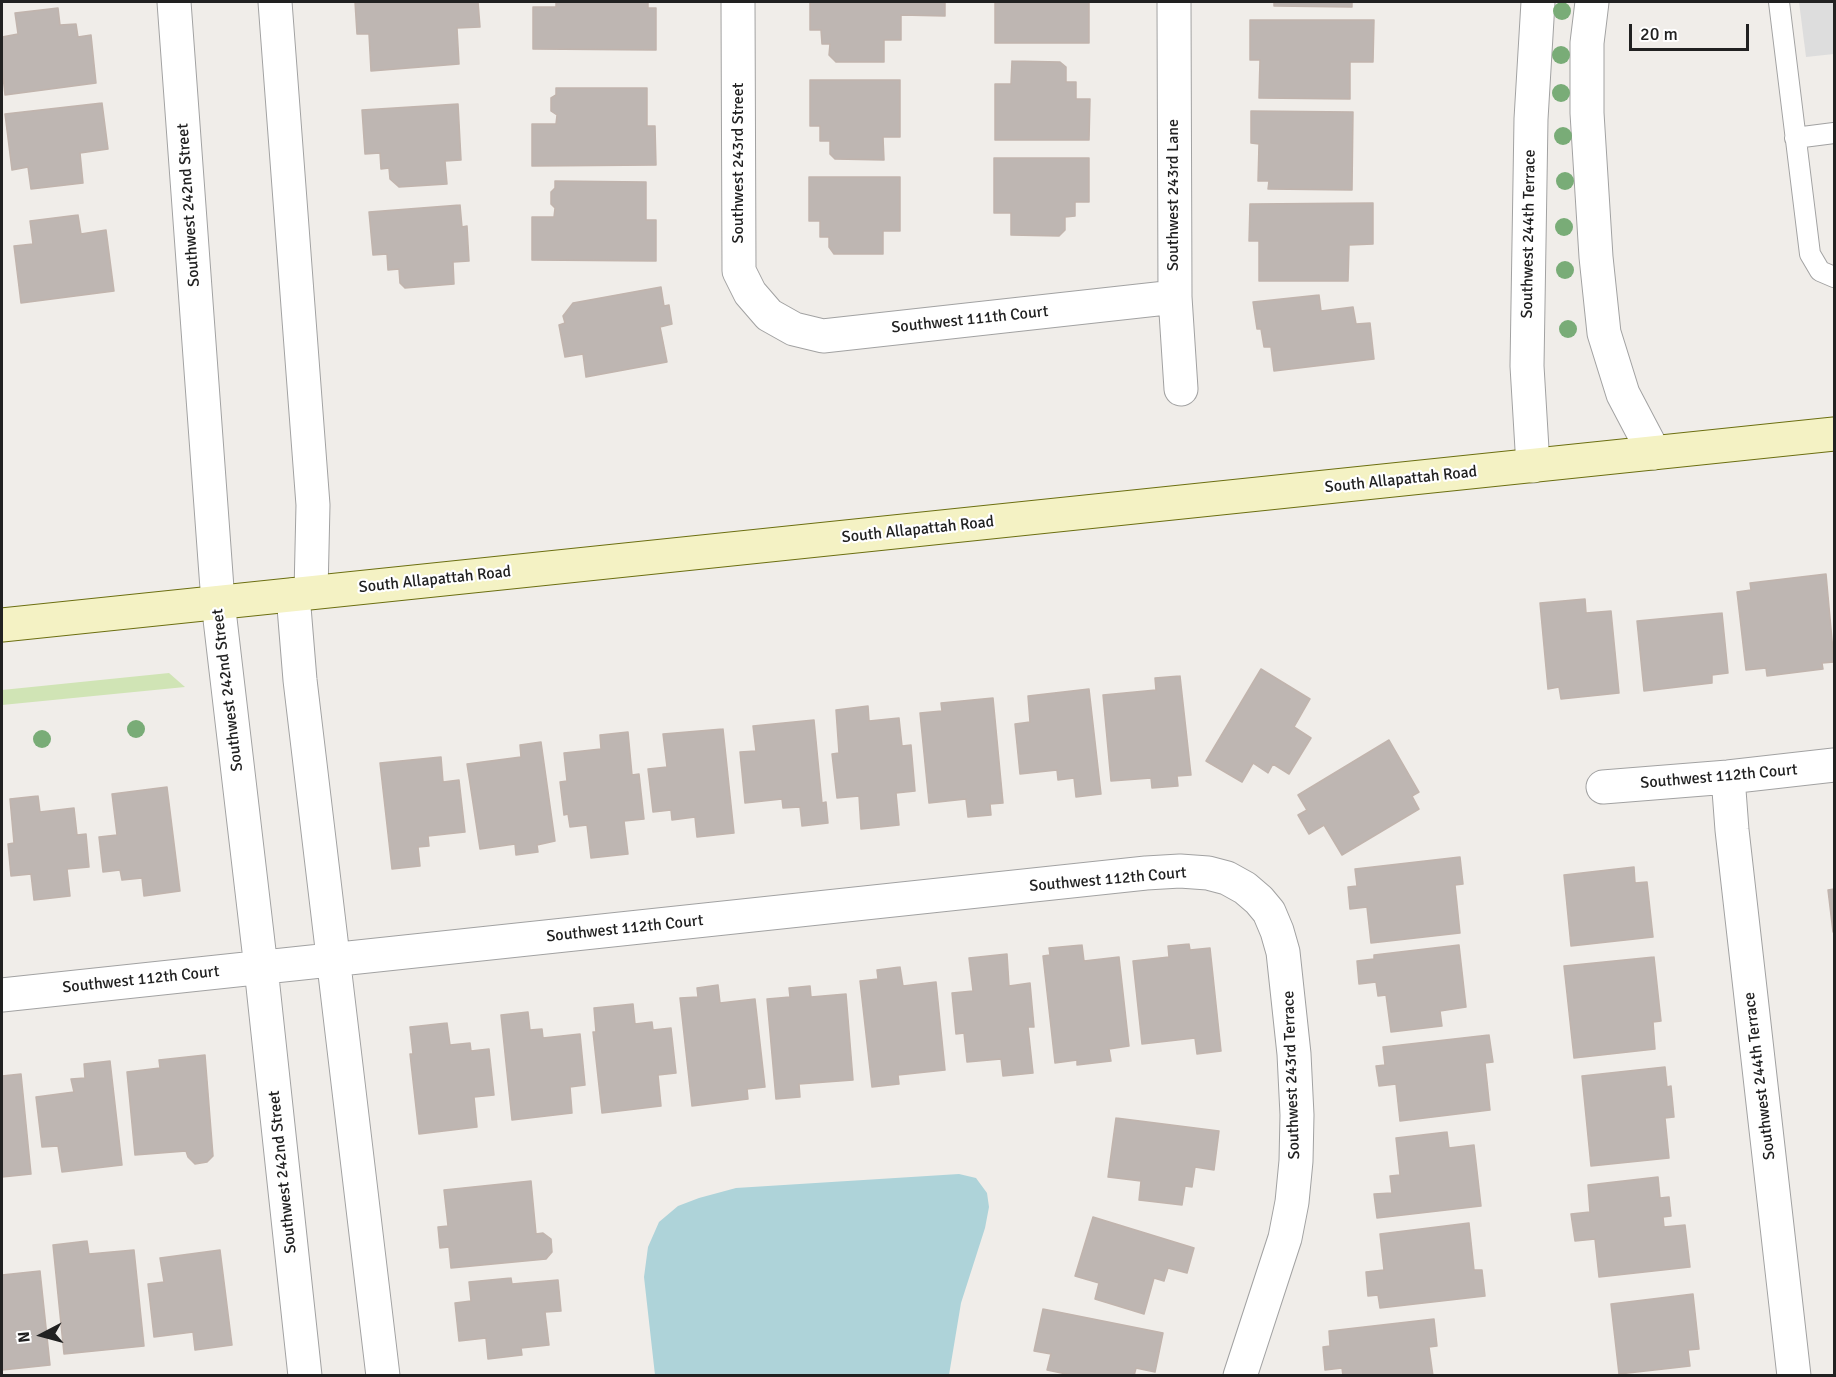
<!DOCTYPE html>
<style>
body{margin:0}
#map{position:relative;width:1836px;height:1377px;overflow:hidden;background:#f0ede9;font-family:Signika,sans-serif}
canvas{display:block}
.frame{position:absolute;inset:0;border:3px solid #212121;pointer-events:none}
.north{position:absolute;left:12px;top:1305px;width:60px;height:60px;-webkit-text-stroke:4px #fff;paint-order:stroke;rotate:264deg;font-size:16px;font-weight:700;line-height:24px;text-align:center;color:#212121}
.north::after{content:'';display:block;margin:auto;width:21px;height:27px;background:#212121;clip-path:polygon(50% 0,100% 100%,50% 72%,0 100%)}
.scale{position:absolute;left:1629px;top:24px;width:120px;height:27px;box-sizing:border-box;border:3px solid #212121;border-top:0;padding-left:8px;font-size:18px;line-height:21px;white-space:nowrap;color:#212121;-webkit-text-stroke:4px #fff;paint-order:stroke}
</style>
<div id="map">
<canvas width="1836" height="1377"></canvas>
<div class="frame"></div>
<div class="north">N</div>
<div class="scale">20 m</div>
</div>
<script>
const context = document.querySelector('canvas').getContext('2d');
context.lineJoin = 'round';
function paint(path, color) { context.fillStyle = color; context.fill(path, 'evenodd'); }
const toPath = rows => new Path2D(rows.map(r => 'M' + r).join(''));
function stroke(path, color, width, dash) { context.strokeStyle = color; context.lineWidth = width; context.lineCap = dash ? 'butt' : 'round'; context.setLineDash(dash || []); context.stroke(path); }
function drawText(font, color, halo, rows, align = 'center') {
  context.font = font + ' Signika,sans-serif'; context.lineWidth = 4.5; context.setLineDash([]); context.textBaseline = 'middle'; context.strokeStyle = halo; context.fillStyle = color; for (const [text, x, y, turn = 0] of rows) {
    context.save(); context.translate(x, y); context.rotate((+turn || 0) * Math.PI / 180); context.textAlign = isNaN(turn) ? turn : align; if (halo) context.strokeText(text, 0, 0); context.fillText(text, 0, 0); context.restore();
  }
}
paint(toPath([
 [169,673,185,687,2,705,2,690]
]), '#d0e4b5');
paint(toPath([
 [1799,2,1834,2,1834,54,1806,57]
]), '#ddd');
paint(toPath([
 [959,1174,976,1178,987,1193,989,1207,985,1228,961,1303,949,1375,655,1375,644,1277,648,1247,659,1222,678,1206,699,1198,736,1188]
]), '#aed3d9');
const building = toPath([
 [355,2,478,2,480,27,457,28,459,64,371,71,369,34,357,34,355,2],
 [556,2,648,2,648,8,656,8,656,50,533,49,533,7,556,7,556,2],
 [810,2,945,2,945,16,901,15,901,40,884,40,884,62,836,62,829,55,830,44,822,44,821,30,810,30,810,2],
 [995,2,1089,2,1089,43,995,43,995,2],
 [1274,2,1352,2,1352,7,1274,6,1274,2],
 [58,8,60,25,76,24,78,37,91,35,96,83,5,95,2,67,2,37,18,34,15,13,58,8],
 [1250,20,1374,20,1373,62,1350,62,1350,99,1259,98,1260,60,1250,60,1250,20],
 [1012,61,1060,62,1066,67,1066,82,1076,82,1076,99,1090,99,1089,140,995,140,995,84,1011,84,1012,61],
 [810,80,900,80,900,137,883,137,884,160,835,159,830,154,830,141,820,141,820,126,810,126,810,80],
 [556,88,647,88,647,126,655,126,656,165,532,166,532,124,556,124,557,115,551,111,551,98,556,95,556,88],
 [102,103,108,149,80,153,83,183,31,189,28,167,12,170,5,114,102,103],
 [458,104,461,160,445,161,447,184,399,187,390,179,389,168,381,169,380,153,365,154,362,110,458,104],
 [1251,111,1353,112,1352,190,1268,189,1269,181,1258,181,1259,144,1251,143,1251,111],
 [994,158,1089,158,1089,202,1075,202,1075,216,1065,217,1065,230,1059,236,1011,235,1011,213,994,213,994,158],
 [809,177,900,177,900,231,883,231,883,254,834,254,829,247,829,237,820,237,820,221,809,221,809,177],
 [555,181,646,182,646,220,656,220,656,261,532,260,532,217,554,217,555,208,551,204,551,192,555,188,555,181],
 [1373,203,1373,244,1349,245,1348,281,1259,281,1259,241,1249,241,1250,204,1373,203],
 [460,205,462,227,467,226,469,261,453,262,454,284,405,288,400,283,399,269,388,270,387,254,373,255,369,212,460,205],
 [78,215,81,234,106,230,114,291,21,303,14,246,33,244,30,221,78,215],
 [661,287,664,306,669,305,672,324,660,327,667,362,586,377,583,354,565,357,559,325,565,323,563,316,573,303,661,287],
 [1319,295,1321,311,1353,307,1356,324,1370,323,1374,359,1274,371,1271,347,1264,347,1261,329,1257,329,1253,302,1319,295],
 [1826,574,1834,662,1822,663,1823,669,1767,676,1766,668,1746,670,1737,592,1751,590,1750,583,1826,574],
 [1585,599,1586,613,1611,611,1619,693,1561,699,1559,687,1548,689,1540,603,1585,599],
 [1722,613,1728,673,1712,675,1712,683,1644,691,1637,621,1722,613],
 [1261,669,1310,699,1294,727,1311,738,1289,774,1273,764,1268,773,1253,763,1242,782,1206,761,1261,669],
 [1180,676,1191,775,1177,776,1178,786,1152,788,1151,778,1111,781,1103,695,1156,690,1155,678,1180,676],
 [1089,689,1101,794,1076,797,1074,778,1058,780,1057,770,1020,774,1015,724,1030,722,1028,696,1089,689],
 [993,698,1003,803,990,804,991,815,968,817,966,799,929,803,920,713,942,711,941,703,993,698],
 [868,706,869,721,899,718,902,746,911,745,915,791,896,793,899,825,861,829,859,796,837,798,832,754,839,753,836,710,868,706],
 [814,720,822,803,826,802,828,823,802,826,800,807,783,808,782,799,745,803,740,752,756,751,753,726,814,720],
 [723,729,734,833,697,837,695,817,672,820,671,810,653,812,648,769,667,767,663,734,723,729],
 [628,732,632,775,639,774,644,819,624,821,628,854,591,858,587,825,570,827,568,814,564,815,560,782,567,781,564,753,601,749,600,735,628,732],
 [1389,740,1419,792,1412,796,1419,809,1342,855,1324,825,1309,834,1298,815,1307,810,1298,795,1389,740],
 [541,742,555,841,537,845,538,852,516,855,515,844,480,849,467,764,521,757,520,745,541,742],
 [441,757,443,782,459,780,465,832,428,836,429,846,418,847,420,866,392,869,380,763,441,757],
 [167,787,180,891,144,896,142,878,122,880,120,870,103,872,99,837,117,835,112,794,167,787],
 [38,796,40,812,74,808,77,835,86,834,89,867,67,869,70,896,34,900,31,874,11,876,8,844,14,843,10,799,38,796],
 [1460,857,1463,884,1455,885,1460,933,1371,943,1367,907,1350,909,1348,887,1357,886,1355,869,1460,857],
 [1634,867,1635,883,1647,882,1653,937,1571,946,1564,875,1634,867],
 [1834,889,1834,932,1833,932,1828,890,1834,889],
 [1189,944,1190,950,1210,948,1221,1051,1197,1054,1195,1038,1142,1044,1133,961,1169,957,1168,946,1189,944],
 [1082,945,1084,961,1119,957,1129,1046,1109,1049,1111,1061,1077,1065,1077,1060,1055,1063,1043,956,1050,955,1049,948,1082,945],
 [1459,945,1466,1007,1440,1011,1442,1026,1391,1032,1386,995,1378,996,1376,982,1359,984,1357,961,1374,959,1374,955,1459,945],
 [1007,954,1009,986,1030,983,1034,1027,1028,1027,1033,1073,1003,1076,1001,1059,967,1062,964,1033,956,1034,952,993,973,991,969,958,1007,954],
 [1654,957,1661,1021,1653,1022,1655,1049,1574,1058,1564,966,1654,957],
 [900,967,903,986,936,982,945,1070,898,1075,899,1084,872,1087,860,981,878,979,877,970,900,967],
 [718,985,720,1003,755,999,765,1087,747,1089,748,1099,692,1106,680,998,698,997,697,988,718,985],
 [810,986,811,997,846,994,853,1080,799,1084,800,1097,776,1099,767,999,790,997,789,988,810,986],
 [633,1004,635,1024,652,1022,653,1030,671,1028,676,1073,658,1075,661,1106,602,1113,593,1032,596,1032,594,1008,633,1004],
 [528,1012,530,1030,542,1029,543,1038,580,1034,585,1085,570,1087,572,1113,512,1120,501,1015,528,1012],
 [447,1023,450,1045,470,1043,471,1051,489,1049,494,1095,474,1097,477,1127,419,1134,410,1054,413,1054,410,1027,447,1023],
 [1489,1035,1493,1062,1485,1063,1490,1110,1400,1121,1396,1084,1379,1086,1376,1066,1385,1065,1383,1047,1489,1035],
 [205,1055,213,1156,207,1162,195,1164,188,1157,186,1151,135,1155,127,1072,160,1068,159,1060,205,1055],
 [110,1061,122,1165,62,1172,58,1146,42,1147,36,1097,74,1092,71,1079,85,1078,84,1064,110,1061],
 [1665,1067,1667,1087,1671,1086,1674,1117,1665,1118,1669,1158,1591,1166,1582,1076,1665,1067],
 [21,1074,31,1174,2,1177,2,1076,21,1074],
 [1116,1118,1219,1131,1214,1170,1195,1167,1192,1187,1185,1186,1182,1205,1139,1200,1141,1181,1108,1177,1116,1118],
 [1447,1132,1449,1148,1474,1145,1481,1206,1377,1218,1374,1194,1392,1193,1390,1176,1400,1175,1396,1138,1447,1132],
 [1658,1177,1660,1198,1669,1197,1671,1216,1663,1217,1664,1227,1685,1225,1690,1267,1599,1277,1595,1239,1575,1241,1571,1214,1590,1212,1588,1185,1658,1177],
 [531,1181,536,1234,543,1233,551,1239,552,1252,546,1259,451,1268,449,1247,440,1248,438,1227,448,1226,444,1190,531,1181],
 [1093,1217,1194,1248,1187,1273,1168,1268,1164,1281,1154,1278,1144,1314,1095,1299,1099,1283,1075,1276,1093,1217],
 [1469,1223,1474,1270,1482,1270,1485,1296,1380,1308,1378,1295,1368,1296,1366,1272,1384,1270,1380,1234,1469,1223],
 [87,1241,89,1254,134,1250,144,1346,64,1354,53,1245,87,1241],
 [220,1250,232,1345,195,1350,193,1332,154,1337,148,1284,164,1282,160,1258,220,1250],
 [40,1271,50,1365,2,1370,2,1275,40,1271],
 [511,1278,512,1284,558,1280,561,1311,545,1312,549,1345,521,1348,522,1355,488,1359,486,1338,459,1341,455,1303,471,1301,469,1282,511,1278],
 [1693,1294,1699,1349,1688,1350,1690,1366,1619,1374,1611,1304,1693,1294],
 [1043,1309,1163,1333,1155,1372,1136,1368,1134,1376,1076,1376,1047,1370,1051,1354,1034,1351,1043,1309],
 [1434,1319,1437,1346,1429,1347,1433,1376,1343,1376,1342,1368,1325,1370,1323,1347,1330,1346,1329,1331,1434,1319]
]);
paint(building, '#beb6b2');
stroke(building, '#c1b4ad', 1.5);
const service = toPath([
 [1779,2,1810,254,1820,271,1834,277],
 [1795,138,1834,133]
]);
const minor = toPath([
 [174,2,218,602,261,968,305,1376],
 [275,2,313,505,311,592],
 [738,2,739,271,750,293,769,315,794,329,823,336,1175,297],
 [1174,2,1175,297,1181,389],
 [1592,2,1587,43,1587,113,1596,257,1604,333,1623,394,1654,453],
 [1533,466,1527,366,1531,119,1538,2],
 [293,595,300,680,383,1376],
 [1728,777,1732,830,1794,1376],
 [1603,787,1728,777,1834,765],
 [2,995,1146,873,1180,871,1208,873,1227,878,1245,888,1259,900,1269,912,1277,931,1283,952,1294,1054,1297,1115,1296,1161,1292,1202,1285,1238,1240,1376]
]);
const secondary = toPath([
 [2,625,1834,434]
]);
stroke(service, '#a2a2a2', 22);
stroke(minor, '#a2a2a2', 35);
stroke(secondary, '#6c6f11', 35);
stroke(service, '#fff', 20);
stroke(minor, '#fff', 33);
stroke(secondary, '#f4f2c4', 33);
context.fillStyle = '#79ac77';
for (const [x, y] of [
 [1562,11],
 [1561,55],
 [1561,93],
 [1563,136],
 [1565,181],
 [1564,227],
 [1565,270],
 [1568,329],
 [136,729],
 [42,739]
]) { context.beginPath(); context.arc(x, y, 9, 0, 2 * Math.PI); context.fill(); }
drawText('16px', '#212121', '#fff', [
 ["Southwest 243rd Street",739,163,-90],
 ["Southwest 243rd Lane",1174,195,-90],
 ["Southwest 242nd Street",189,205,-94],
 ["Southwest 244th Terrace",1529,234,-89],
 ["Southwest 111th Court",970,320,-6],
 ["South Allapattah Road",1401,480,-6],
 ["South Allapattah Road",918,530,-6],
 ["South Allapattah Road",435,580,-6],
 ["Southwest 242nd Street",228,690,-97],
 ["Southwest 112th Court",1719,777,-5],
 ["Southwest 112th Court",1108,880,-5],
 ["Southwest 112th Court",625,929,-6],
 ["Southwest 112th Court",141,980,-6],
 ["Southwest 243rd Terrace",1292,1075,-92],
 ["Southwest 244th Terrace",1760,1076,-97],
 ["Southwest 242nd Street",283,1172,-96]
]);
</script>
